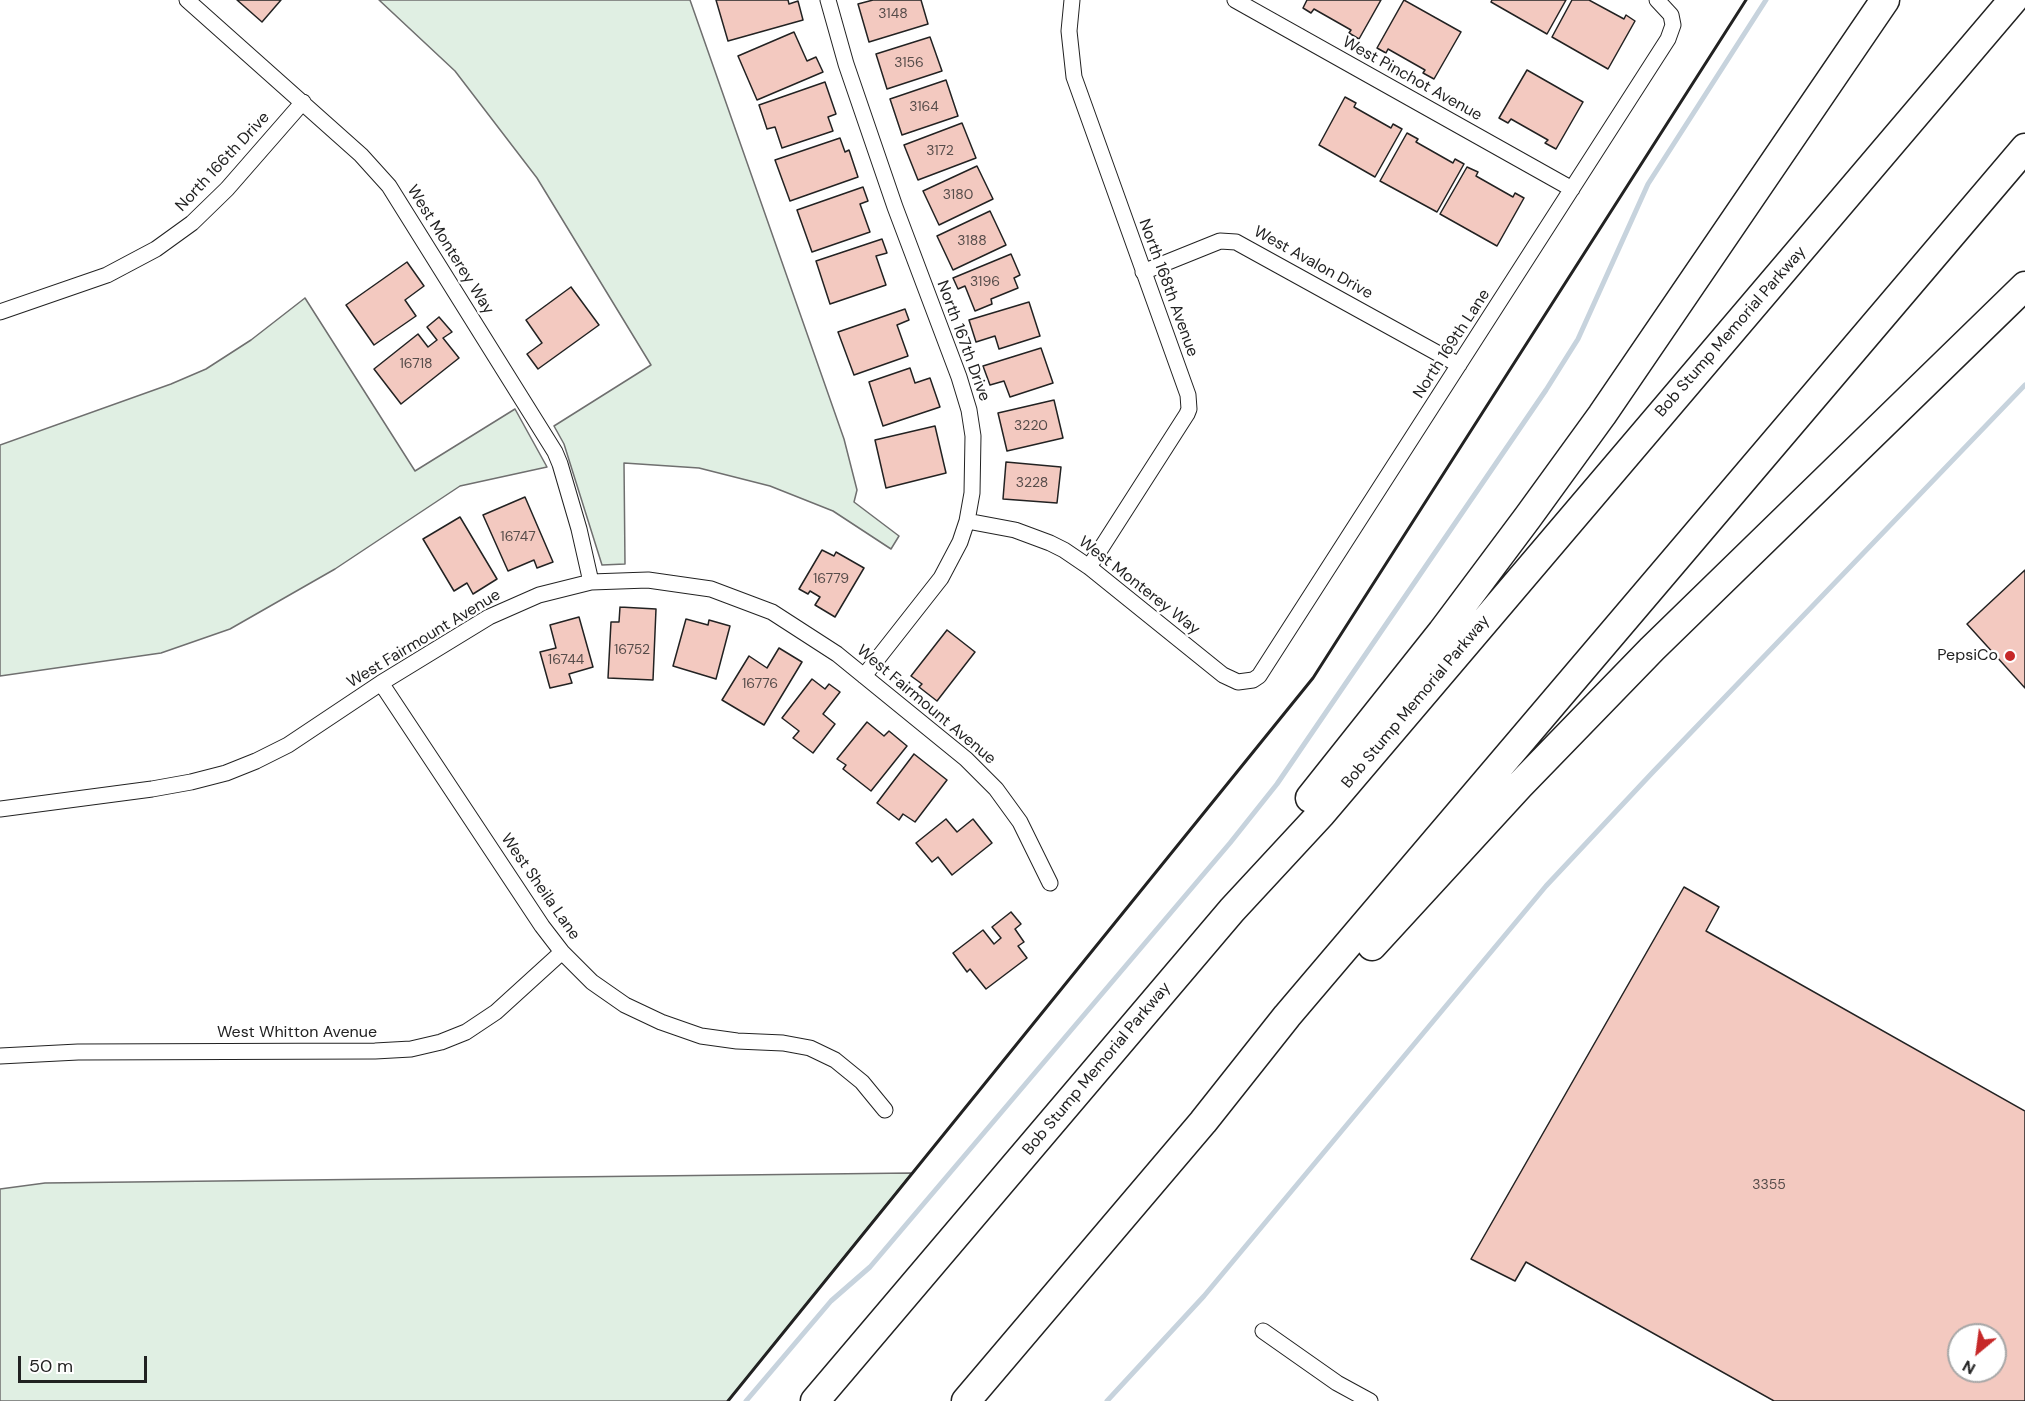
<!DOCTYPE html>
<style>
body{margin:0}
#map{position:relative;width:2025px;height:1401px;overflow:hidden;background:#fff;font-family:"DM Sans",sans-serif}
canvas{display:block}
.north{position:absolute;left:1947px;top:1323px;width:60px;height:60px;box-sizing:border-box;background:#fff;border:2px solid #a7a7a7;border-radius:50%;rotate:209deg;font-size:16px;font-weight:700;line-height:24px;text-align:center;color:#222}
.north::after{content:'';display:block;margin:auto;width:21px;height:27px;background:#c62828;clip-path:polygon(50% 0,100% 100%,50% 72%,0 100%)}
.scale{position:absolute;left:18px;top:1356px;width:129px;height:27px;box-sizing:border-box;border:3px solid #222;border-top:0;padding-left:8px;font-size:18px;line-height:21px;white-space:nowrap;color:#222;-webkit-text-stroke:4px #fff;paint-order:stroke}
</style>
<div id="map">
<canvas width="2025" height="1401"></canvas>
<div class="north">N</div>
<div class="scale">50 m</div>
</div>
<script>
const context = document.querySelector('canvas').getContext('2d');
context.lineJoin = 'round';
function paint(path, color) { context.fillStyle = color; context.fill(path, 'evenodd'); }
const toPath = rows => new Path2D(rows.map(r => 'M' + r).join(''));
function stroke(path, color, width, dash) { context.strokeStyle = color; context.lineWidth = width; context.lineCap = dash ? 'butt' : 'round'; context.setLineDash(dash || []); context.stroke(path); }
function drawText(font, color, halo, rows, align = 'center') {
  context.font = font + ' "DM Sans",sans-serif'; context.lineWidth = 4.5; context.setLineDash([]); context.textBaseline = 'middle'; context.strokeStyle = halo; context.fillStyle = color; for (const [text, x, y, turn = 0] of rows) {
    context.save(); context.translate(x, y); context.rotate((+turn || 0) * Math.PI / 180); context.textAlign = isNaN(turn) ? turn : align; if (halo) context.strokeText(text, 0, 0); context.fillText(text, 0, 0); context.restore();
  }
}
const green = toPath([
 [379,0,690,0,844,439,857,490,854,502,899,536,891,549,833,511,770,486,699,468,624,463,625,564,602,565,564,444,554,426,651,365,537,178,455,71,379,0],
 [305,298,415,471,515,409,547,467,460,486,335,569,230,629,161,653,0,676,0,445,171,384,206,369,251,340,305,298],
 [912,1173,728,1401,0,1401,0,1189,45,1183,912,1173]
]);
paint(green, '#e0efe3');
stroke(green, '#6f6f6f', 1.5);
stroke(toPath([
 [746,1401,831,1301,870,1267,1230,843,1277,784,1546,390,1578,339,1648,184,1766,0],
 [1107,1401,1204,1296,1546,886,1652,773,2025,385]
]), '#c7d3dd', 5);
const building = toPath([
 [237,0,281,0,262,22,237,0],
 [716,0,788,0,789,4,798,1,803,20,728,41,716,0],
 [873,0,921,0,928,24,869,42,858,4,873,0],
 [1307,0,1381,0,1359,39,1349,33,1351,30,1314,9,1311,13,1303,8,1307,0],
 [1404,0,1461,32,1434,79,1423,73,1425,70,1388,49,1386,53,1377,48,1404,0],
 [1492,0,1566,0,1547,34,1491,2,1492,0],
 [1572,0,1589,0,1624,19,1626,15,1635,21,1608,69,1552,37,1572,0],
 [794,32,807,61,816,57,823,72,757,100,738,56,794,32],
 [930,37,942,71,887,89,876,54,930,37],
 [1527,70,1583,102,1556,149,1545,143,1548,140,1511,119,1508,123,1499,118,1527,70],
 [946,80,958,116,902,135,890,99,946,80],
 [825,82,836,114,828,117,833,131,782,148,775,127,767,129,759,105,825,82],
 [1345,97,1356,103,1354,107,1391,128,1393,124,1402,129,1375,177,1319,145,1345,97],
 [962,123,976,158,918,180,904,145,962,123],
 [1407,133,1418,139,1416,142,1453,163,1455,159,1464,164,1437,212,1380,181,1407,133],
 [840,138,845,152,849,150,858,177,790,201,775,160,840,138],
 [977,166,993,199,939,225,923,191,977,166],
 [1467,167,1478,172,1476,176,1513,197,1515,193,1524,198,1497,246,1440,214,1467,167],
 [863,187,868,201,860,204,870,232,812,252,797,210,863,187],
 [990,211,1006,245,953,270,937,236,990,211],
 [882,239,887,253,876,256,886,285,830,304,816,261,882,239],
 [1011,254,1020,275,1014,278,1018,288,991,299,992,304,975,311,965,286,958,289,953,278,1011,254],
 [407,262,424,286,405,300,416,316,374,345,346,305,407,262],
 [571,287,599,325,538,369,527,354,542,343,526,320,571,287],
 [1029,302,1040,336,999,349,995,336,976,342,969,320,1029,302],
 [905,309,909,320,897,325,908,356,854,375,838,332,905,309],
 [439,317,452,332,443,338,459,358,401,404,374,369,418,334,428,347,437,340,427,327,439,317],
 [1041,348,1053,383,1010,397,1004,381,990,385,983,366,1041,348],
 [910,368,915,383,930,378,940,407,883,426,869,382,910,368],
 [1054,400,1063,438,1007,451,998,413,1054,400],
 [935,426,946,473,886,488,875,440,935,426],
 [1006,462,1061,467,1057,503,1003,499,1006,462],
 [525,497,553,562,537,568,534,560,508,571,483,515,525,497],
 [460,517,497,579,473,594,467,583,454,591,423,539,460,517],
 [822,550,834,556,836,552,864,568,835,617,815,605,820,597,810,591,808,594,799,589,822,550],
 [2025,570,2025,688,1967,624,2025,570],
 [620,607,656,609,653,680,608,678,611,622,619,622,620,607],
 [579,617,593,667,569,674,572,683,550,688,540,652,556,648,550,625,579,617],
 [686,619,708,625,709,620,730,626,716,679,673,666,686,619],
 [947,630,975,652,937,701,919,687,922,684,911,676,947,630],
 [779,648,802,662,764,725,722,700,749,656,767,668,779,648],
 [812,679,825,689,829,684,840,692,823,714,835,724,813,753,793,738,799,731,782,718,812,679],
 [867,722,884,736,889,731,907,746,871,791,843,769,846,765,837,759,867,722],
 [914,754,947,780,915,822,903,814,899,820,877,803,914,754],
 [946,819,957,832,973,819,992,843,952,875,938,857,932,862,916,843,946,819],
 [1684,887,1719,907,1706,931,2025,1111,2025,1401,1774,1401,1526,1262,1515,1281,1471,1259,1684,887],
 [1959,1335,1995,1335,1995,1371,1959,1371,1959,1335],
 [1011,912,1021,924,1015,929,1024,942,1018,946,1027,958,986,989,970,969,967,972,953,953,983,930,994,944,1001,938,992,927,1011,912]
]);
paint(building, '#f3c9c0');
stroke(building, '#222', 1.5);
const minor = toPath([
 [187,0,361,155,389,186,555,452,560,464,579,529,591,582],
 [828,0,846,64,895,207,959,377,969,410,973,436,972,493,967,521,960,542,941,578,864,676],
 [1072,0,1069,31,1074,77,1188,395,1189,409,1187,414,1089,567],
 [1235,0,1572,189],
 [1143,272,1220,241,1236,242,1459,365],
 [0,312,107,275,156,249,192,223,227,189,303,102],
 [967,521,1015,530,1050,543,1064,550,1089,567,1223,675,1238,682,1253,680,1259,676,1668,39,1673,25,1671,15,1657,0],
 [381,683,542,926,562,952,592,982,625,1005,661,1022,701,1036,737,1041,783,1043,810,1048,835,1060,862,1082,885,1110],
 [0,809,152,789,191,782,226,773,256,761,288,745,381,683,489,617,539,595,591,582,648,580,711,589,772,612,837,654,966,759,996,789,1020,822,1050,883],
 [0,1056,78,1052,375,1051,411,1049,441,1042,466,1032,496,1012,562,952],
 [1263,1331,1337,1383,1370,1401]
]);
const motorway = toPath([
 [1310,798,1442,632,1528,517,1602,415,1885,0],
 [1372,946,1519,786,1652,649,2025,286],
 [815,1401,1232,910,1321,814,2013,0],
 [966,1401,1203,1122,1287,1016,2025,148]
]);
stroke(minor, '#222', 17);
stroke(motorway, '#222', 31);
stroke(minor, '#fff', 15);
stroke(motorway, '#fff', 28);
stroke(toPath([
 [728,1401,1313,678,1746,0]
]), '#222', 3);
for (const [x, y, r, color] of [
 [2010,656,6,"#c62828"]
]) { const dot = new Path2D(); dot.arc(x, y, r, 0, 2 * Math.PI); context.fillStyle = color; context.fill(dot); stroke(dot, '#fff', 2); }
drawText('14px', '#564c4a', null, [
 ["3148",893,14],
 ["3156",909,63],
 ["3164",924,107],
 ["3172",940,151],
 ["3180",958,195],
 ["3188",972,241],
 ["3196",985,282],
 ["16718",416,364],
 ["3220",1031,426],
 ["3228",1032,483],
 ["16747",518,537],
 ["16779",831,579],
 ["16752",632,650],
 ["16744",566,660],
 ["16776",760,684],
 ["3355",1769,1185]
]);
drawText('16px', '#222', '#fff', [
 ["West Pinchot Avenue",1412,79,29],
 ["North 166th Drive",223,162,-47],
 ["West Monterey Way",450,250,58],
 ["West Avalon Drive",1313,263,29],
 ["North 168th Avenue",1168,288,70],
 ["Bob Stump Memorial Parkway",1731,332,-49],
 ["North 167th Drive",963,341,70],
 ["North 169th Lane",1452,344,-57],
 ["West Monterey Way",1139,586,38],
 ["West Fairmount Avenue",424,639,-31],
 ["Bob Stump Memorial Parkway",1416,702,-50],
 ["West Fairmount Avenue",926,705,40],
 ["West Sheila Lane",540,887,55],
 ["West Whitton Avenue",297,1033],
 ["Bob Stump Memorial Parkway",1097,1069,-50]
]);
drawText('16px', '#222', '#fff', [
 ["PepsiCo",1998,656]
], 'right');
</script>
